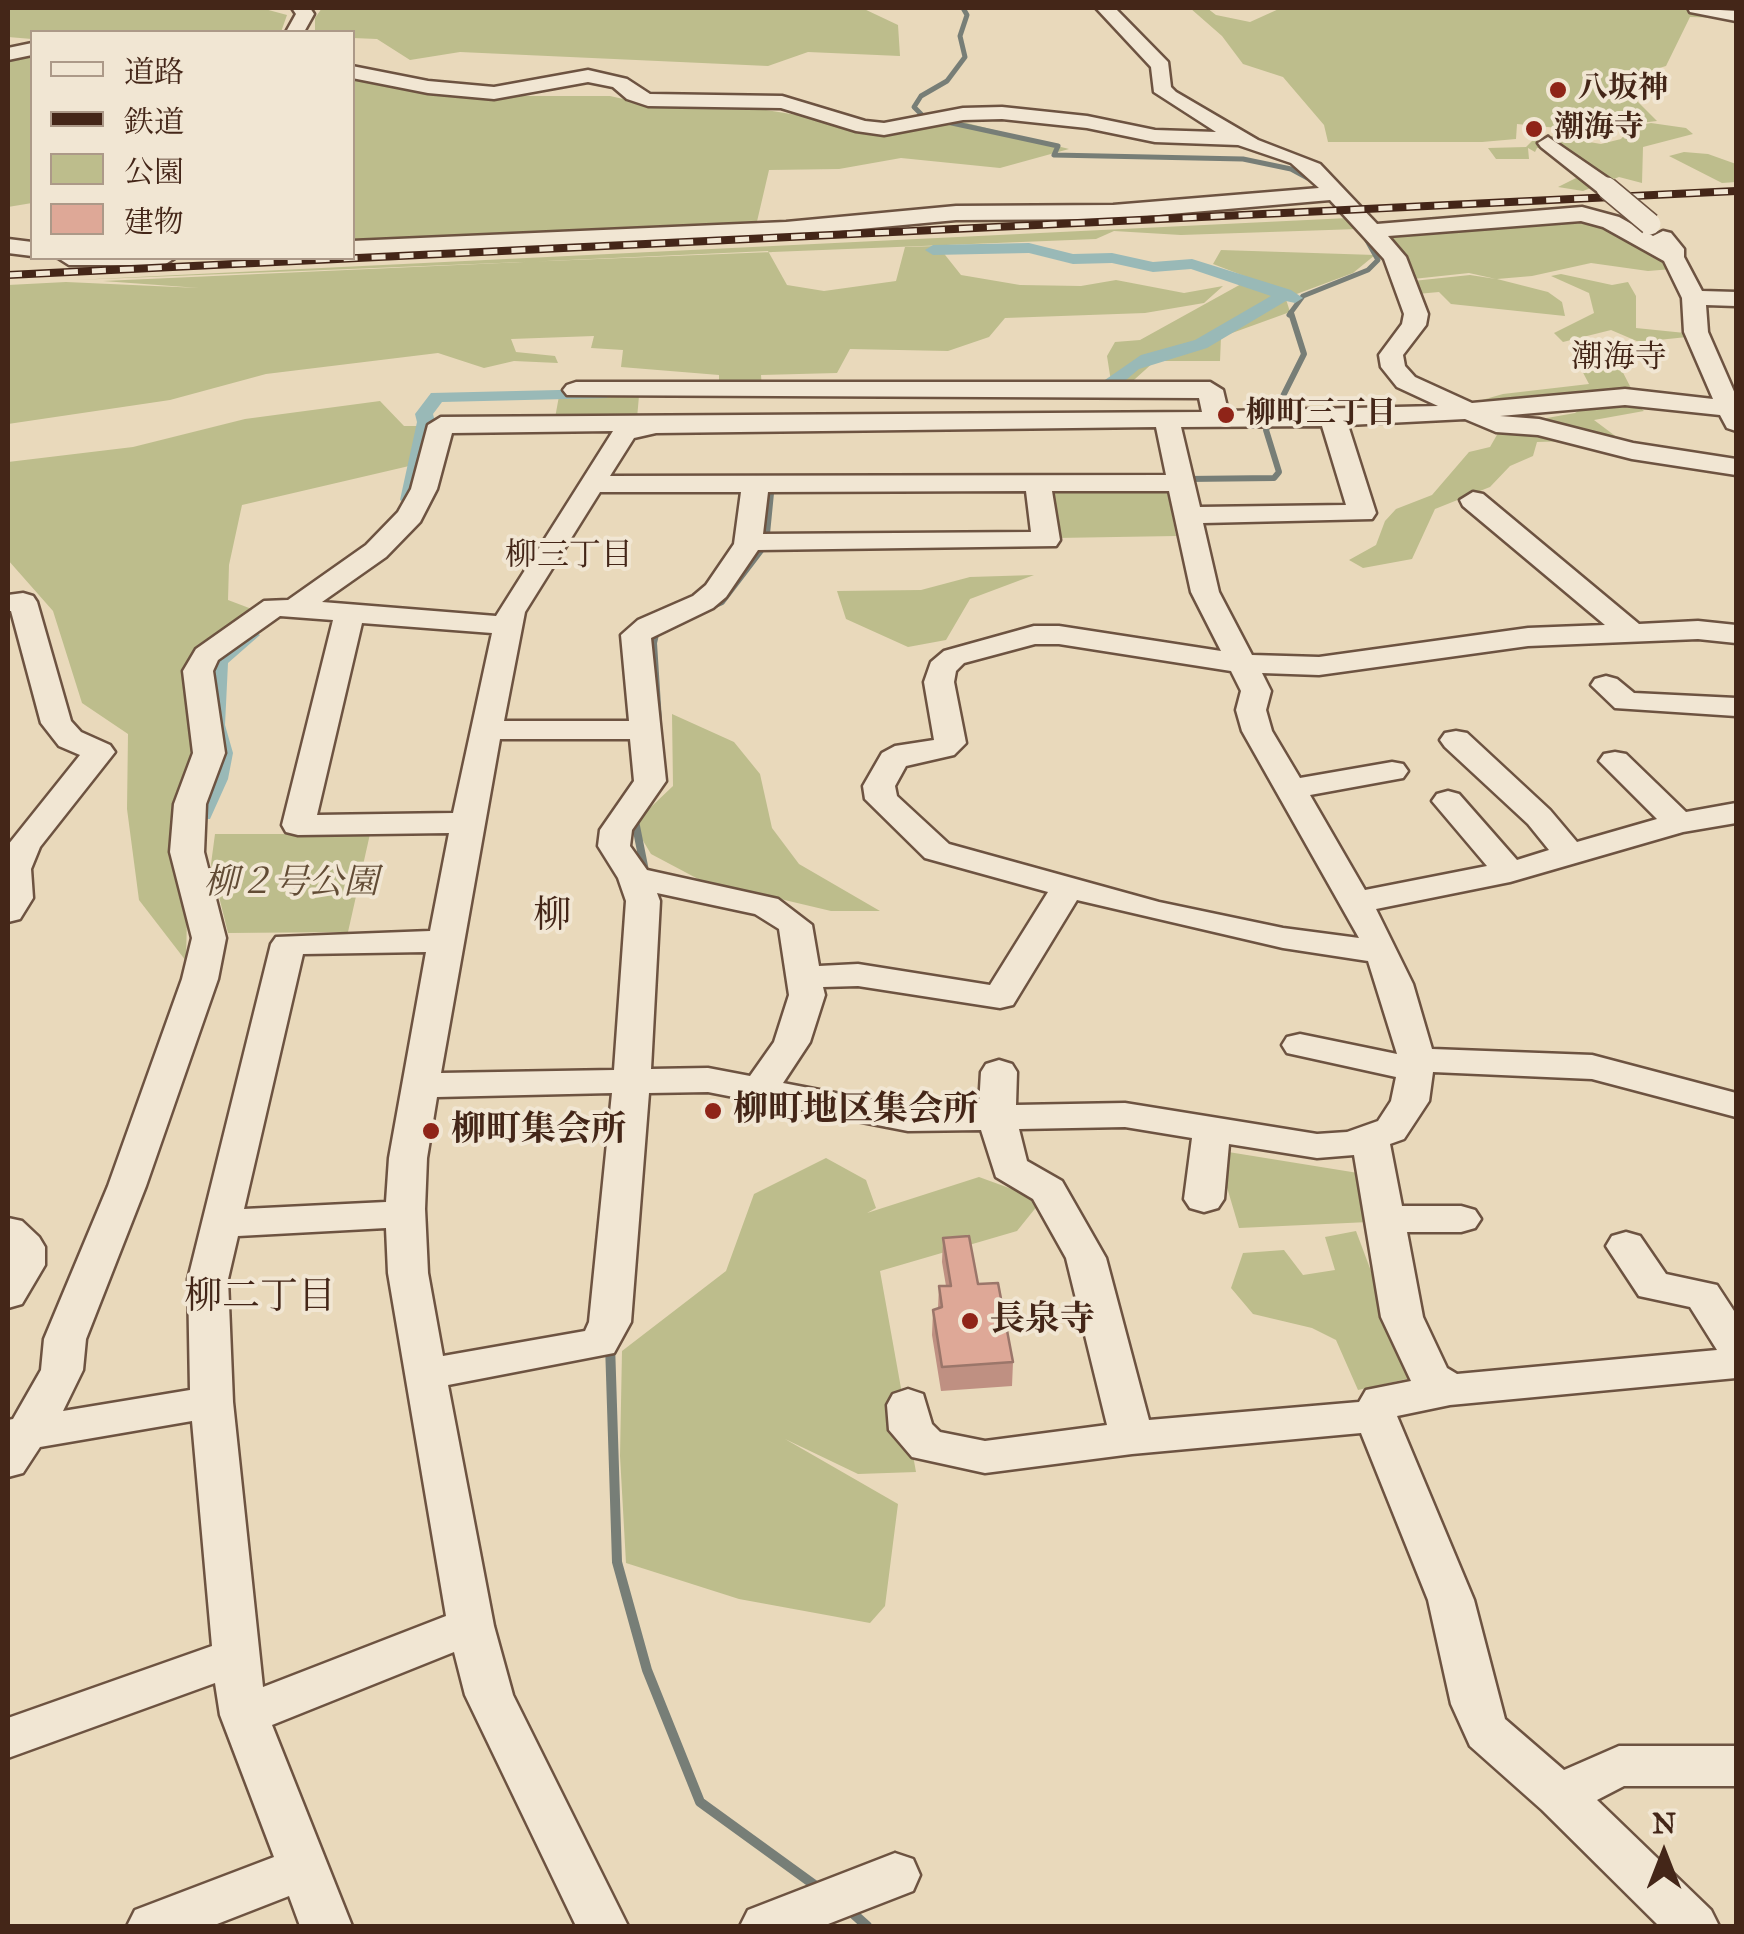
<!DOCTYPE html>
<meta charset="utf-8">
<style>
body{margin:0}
#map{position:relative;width:1744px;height:1934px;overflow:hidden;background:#e9d9bb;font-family:"IM FELL Great Primer","Noto Serif JP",serif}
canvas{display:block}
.frame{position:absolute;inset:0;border:10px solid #442618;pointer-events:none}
.legend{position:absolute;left:30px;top:30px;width:325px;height:230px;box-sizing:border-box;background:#f1e6d3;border:2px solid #ac9988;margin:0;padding:12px 18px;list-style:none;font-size:30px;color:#442618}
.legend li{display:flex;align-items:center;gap:20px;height:50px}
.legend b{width:50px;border:2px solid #ac9988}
.north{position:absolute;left:1614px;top:1804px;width:100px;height:100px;-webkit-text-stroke:8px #f1e6d3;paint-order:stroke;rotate:0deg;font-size:28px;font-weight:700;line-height:40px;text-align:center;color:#442618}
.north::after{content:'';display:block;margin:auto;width:35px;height:45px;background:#442618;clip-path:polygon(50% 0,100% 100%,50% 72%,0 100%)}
</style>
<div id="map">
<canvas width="1744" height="1934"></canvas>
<div class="frame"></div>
<ul class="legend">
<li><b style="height:12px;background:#f1e6d3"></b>道路</li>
<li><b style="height:12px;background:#442618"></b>鉄道</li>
<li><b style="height:28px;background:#bdbd8c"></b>公園</li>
<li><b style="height:28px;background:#dea897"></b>建物</li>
</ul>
<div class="north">N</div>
</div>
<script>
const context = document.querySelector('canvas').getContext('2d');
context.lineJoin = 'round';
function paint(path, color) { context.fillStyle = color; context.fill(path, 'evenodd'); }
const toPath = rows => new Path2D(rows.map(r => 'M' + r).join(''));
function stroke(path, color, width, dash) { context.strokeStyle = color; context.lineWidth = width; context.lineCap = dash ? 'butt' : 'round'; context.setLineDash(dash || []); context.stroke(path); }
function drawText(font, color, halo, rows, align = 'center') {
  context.font = font + ' "IM FELL Great Primer","Noto Serif JP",serif'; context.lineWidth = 8; context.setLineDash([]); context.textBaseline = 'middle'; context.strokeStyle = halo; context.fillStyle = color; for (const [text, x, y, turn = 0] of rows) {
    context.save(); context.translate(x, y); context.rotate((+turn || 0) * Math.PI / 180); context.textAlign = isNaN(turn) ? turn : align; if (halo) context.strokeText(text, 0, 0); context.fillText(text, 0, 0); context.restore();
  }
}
paint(toPath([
 [8,8,261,8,287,15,281,32,32,32,32,39,8,37],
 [322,8,862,8,898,25,900,56,808,52,768,66,460,52,410,60,377,39,353,38,352,32,315,32,315,18],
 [1190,8,1207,8,1216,15,1250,22,1281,8,1688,8,1727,18,1690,17,1666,66,1617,81,1657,121,1578,130,1517,124,1516,139,1482,142,1328,142,1324,125,1283,77,1243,64,1222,36],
 [32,53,32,203,8,207,8,56],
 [352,77,494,96,610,96,650,105,766,110,816,118,862,132,963,122,1069,149,1000,168,901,158,839,169,769,170,755,230,353,243],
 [1651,123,1686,128,1693,134,1643,147,1642,183,1619,177,1583,191,1558,187,1578,177,1579,156,1551,148,1537,148,1535,152,1528,148,1529,159,1496,159,1488,148,1526,147,1533,140,1554,136,1601,144,1621,139,1631,127],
 [1684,152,1708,154,1736,164,1736,182,1722,183,1669,156],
 [1531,217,1600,221,1657,254,1672,269,1648,271,1591,263,1532,276,1497,279,1548,292,1562,302,1565,316,1451,304,1439,292,1417,294,1413,281,1470,275,1496,279,1469,273,1413,279,1383,236],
 [1348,218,1358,229,1181,235,1114,231,1096,239,75,280],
 [938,246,961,275,1020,285,1081,286,1116,280,1184,293,1223,286,1204,303,1145,313,1005,318,989,337,948,351,850,349,837,373,761,375,762,389,719,390,719,375,621,367,623,350,591,348,594,336,511,339,516,352,555,356,558,363,514,361,484,368,438,353,266,374,170,400,8,424,8,285,66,282,199,288,103,281,768,251,787,285,824,291,896,281,905,247],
 [1221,250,1375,255,1353,273,1294,295,1213,264],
 [1561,274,1612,285,1628,282,1636,296,1636,328,1685,333,1687,337,1639,342,1611,330,1563,342,1554,333,1594,313,1589,293,1551,276],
 [1243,283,1285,296,1290,312,1221,337,1220,361,1155,361,1125,388,1112,388,1107,356,1115,342,1140,340],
 [1578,363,1618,363,1632,390,1475,402,1503,394,1589,384],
 [559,396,639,396,637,418,555,418],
 [380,401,404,426,430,426,422,463,242,505,229,565,228,600,265,614,200,665,189,824,186,961,139,900,127,809,128,734,82,703,53,611,8,560,8,462,133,447,245,419],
 [1586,405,1637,405,1644,411,1594,420,1630,447,1572,441,1537,442,1533,456,1510,466,1490,487,1435,509,1412,559,1363,568,1349,560,1376,545,1385,521,1396,509,1432,495,1469,452,1490,447,1502,426,1575,413],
 [1167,488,1176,536,1056,538,1049,489],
 [1034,575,970,599,946,640,908,647,846,619,837,591,921,590,970,577],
 [672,714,734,742,760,774,772,828,799,864,880,911,831,911,700,880,651,854,633,824,673,786],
 [215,834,370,834,348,932,228,933,211,864],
 [1216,1150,1358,1173,1369,1222,1239,1228],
 [826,1158,866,1180,876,1208,867,1213,979,1177,1042,1200,1017,1231,880,1271,916,1472,858,1474,785,1439,898,1504,885,1606,870,1623,739,1599,626,1563,620,1456,622,1351,726,1271,754,1194],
 [1356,1231,1411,1378,1358,1390,1336,1340,1312,1328,1253,1314,1231,1288,1243,1253,1284,1250,1303,1275,1335,1270,1325,1237]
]), '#bdbd8c');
stroke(toPath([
 [963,8,967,15,960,36,965,57,947,81,921,96,914,107,924,117,1058,146,1054,155,1243,159,1291,169,1315,182],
 [1289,315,1303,296,1368,270,1378,260,1365,237]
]), '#777e77', 5);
stroke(toPath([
 [1187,479,1274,478,1279,472,1266,430,1304,354,1291,313],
 [711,607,722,602,766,544,772,483],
 [657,630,654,643,659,721]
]), '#777e77', 6);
stroke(toPath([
 [635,821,645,871]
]), '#777e77', 8);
stroke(toPath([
 [610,1344,617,1562,647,1670,700,1802,820,1889],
 [848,1909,867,1926]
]), '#777e77', 10);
paint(toPath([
 [1029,243,1073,254,1112,253,1153,262,1192,259,1291,290,1303,298,1295,303,1286,301,1207,348,1139,369,1114,390,1086,395,1080,394,1080,386,1102,382,1141,355,1195,340,1271,296,1191,269,1153,272,1112,263,1073,264,1029,253,933,255,925,250,933,245,1029,243],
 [601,389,610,394,607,398,442,402,433,414,435,422,420,500,410,506,400,500,417,422,415,414,431,393,601,389],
 [250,629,260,635,228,663,225,725,233,753,228,779,210,819,194,819,190,814,194,798,206,779,211,753,203,725,207,661,250,629]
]), '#99b9b7');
const minor = toPath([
 [292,8,310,8,314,14,304,32,286,32,296,14,292,8],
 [1096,8,1115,8,1168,62,1171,87,1176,92,1258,140,1320,164,1377,224,1582,207,1619,217,1653,236,1663,231,1671,233,1684,249,1684,257,1702,291,1736,292,1736,306,1706,305,1708,332,1736,396,1736,431,1727,428,1720,415,1625,405,1500,416,1539,419,1633,443,1736,459,1736,475,1632,459,1538,435,1496,432,1465,419,1348,425,1376,513,1372,519,1203,523,1219,592,1252,655,1319,657,1528,628,1605,625,1463,506,1460,500,1473,492,1483,494,1639,624,1698,621,1736,625,1736,643,1698,639,1528,646,1319,675,1262,673,1271,691,1266,710,1272,731,1300,778,1392,762,1403,764,1408,771,1403,778,1392,780,1310,795,1365,890,1487,866,1432,801,1437,794,1448,791,1459,794,1517,860,1549,850,1528,824,1445,747,1440,740,1445,733,1456,731,1467,733,1550,810,1577,842,1657,819,1599,761,1604,754,1615,752,1626,754,1686,812,1736,803,1736,823,1683,832,1510,882,1376,909,1413,984,1432,1049,1592,1055,1736,1093,1736,1117,1592,1079,1433,1072,1429,1101,1404,1139,1390,1144,1402,1206,1461,1206,1475,1210,1481,1219,1475,1228,1461,1232,1407,1232,1423,1317,1447,1368,1457,1374,1717,1350,1690,1307,1639,1296,1606,1246,1612,1236,1626,1232,1640,1236,1666,1274,1717,1285,1736,1314,1736,1378,1450,1405,1397,1416,1474,1600,1505,1719,1564,1770,1619,1746,1736,1746,1736,1786,1624,1786,1597,1800,1711,1910,1719,1926,1659,1926,1542,1810,1470,1746,1451,1704,1428,1600,1361,1433,1132,1454,985,1473,912,1457,889,1430,887,1405,893,1394,908,1389,923,1394,932,1424,940,1432,985,1441,1107,1425,1066,1258,1033,1199,996,1177,981,1130,908,1131,708,1092,649,1093,631,1322,614,1353,448,1385,494,1626,513,1695,628,1926,576,1926,465,1695,454,1652,272,1725,352,1926,300,1926,289,1896,212,1926,127,1926,135,1910,274,1857,220,1715,215,1683,8,1758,8,1718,212,1646,192,1421,40,1447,23,1473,8,1477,8,1420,13,1419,41,1370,44,1339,108,1186,182,979,192,938,170,852,174,804,193,753,183,671,196,649,264,601,288,600,366,545,398,512,411,489,428,425,441,417,1202,412,1199,398,567,395,563,390,567,385,576,382,1210,382,1223,390,1228,411,1438,406,1397,387,1381,367,1379,355,1402,324,1404,314,1384,259,1330,200,1113,219,956,220,786,236,352,255,352,241,786,222,956,206,1113,205,1319,188,1291,163,1238,145,1155,142,1087,128,1002,119,963,120,884,135,856,131,781,108,648,106,627,99,613,87,588,82,494,99,428,93,352,78,352,66,428,81,494,87,588,70,627,79,650,94,782,96,865,121,884,123,963,108,1002,107,1087,116,1155,130,1216,132,1154,92,1151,67,1096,8],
 [1581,221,1603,227,1664,261,1682,298,1684,332,1713,399,1625,389,1472,403,1415,377,1405,366,1403,355,1426,325,1428,314,1406,257,1388,236,1581,221],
 [1322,426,1346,505,1200,507,1181,427,1322,426],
 [1156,427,1166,475,610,476,634,438,656,433,1156,427],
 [613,431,496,616,322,602,386,557,420,522,437,489,452,433,613,431],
 [1026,491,1031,532,763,534,768,492,1026,491],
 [1052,491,1169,491,1191,592,1221,651,1059,626,1034,626,944,651,931,662,924,682,934,740,895,746,882,753,863,786,865,799,925,858,1048,892,990,985,858,964,819,966,812,925,778,899,647,870,630,846,632,830,666,781,651,638,713,608,726,597,758,550,1056,546,1060,540,1052,491],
 [600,492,741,492,734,544,706,585,693,596,638,620,621,635,629,721,504,721,525,612,600,492],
 [280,616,333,620,282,825,286,832,298,835,449,833,430,931,276,937,271,944,188,1279,190,1390,63,1411,83,1370,86,1339,146,1186,218,979,226,938,204,852,206,804,225,753,213,671,218,660,280,616],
 [362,623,492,633,453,813,317,815,362,623],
 [1035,644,1059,644,1231,671,1241,691,1236,710,1242,731,1359,938,1283,928,1159,902,949,844,897,796,895,786,906,766,954,755,966,743,954,682,956,671,964,663,1035,644],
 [500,739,630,739,634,781,600,830,598,846,618,878,626,901,614,1070,441,1073,500,739],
 [657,893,755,914,779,929,789,995,774,1042,750,1076,708,1068,651,1069,660,901,657,893],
 [1077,900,1283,948,1368,961,1397,1054,1300,1034,1287,1037,1282,1045,1287,1053,1396,1077,1391,1101,1378,1121,1347,1132,1317,1134,1125,1103,1016,1105,1017,1072,1012,1064,999,1060,986,1064,981,1072,979,1106,908,1107,783,1083,810,1042,825,995,823,987,858,986,1000,1008,1013,1005,1077,900],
 [426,952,389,1158,386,1202,244,1209,303,954,426,952],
 [612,1093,589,1322,585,1331,443,1356,428,1273,425,1209,427,1158,437,1097,612,1093],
 [1125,1127,1192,1138,1184,1199,1190,1208,1204,1212,1218,1208,1224,1199,1229,1144,1317,1158,1354,1155,1381,1317,1411,1381,1366,1390,1359,1402,1149,1420,1106,1258,1062,1181,1027,1161,1019,1129,1125,1127],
 [386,1228,388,1273,446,1616,263,1687,233,1402,228,1279,238,1236,386,1228],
 [1688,8,1736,11,1736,21,1690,12,1688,8],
 [32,43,32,55,8,60,8,48,32,43],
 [1548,137,1615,183,1618,188,1615,193,1599,193,1541,147,1538,143,1548,137],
 [8,239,32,242,32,256,8,253,8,239],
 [58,258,175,258,164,265,69,265,58,258],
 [23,593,33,596,37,602,71,721,81,732,110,745,115,752,40,847,31,869,33,898,20,919,8,922,8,845,80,755,59,746,41,723,11,611,8,611,8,595,23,593],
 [1606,676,1617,679,1634,693,1736,698,1736,716,1615,708,1591,685,1595,679,1606,676],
 [8,1218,22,1221,39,1237,45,1247,45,1265,22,1304,8,1308,8,1218],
 [895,1853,913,1859,920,1875,913,1891,823,1926,740,1926,748,1910,895,1853]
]);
stroke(minor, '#6d5341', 5);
paint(minor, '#f1e6d3');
const rail = toPath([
 [8,275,1736,191]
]);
stroke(rail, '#442618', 8);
stroke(rail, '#f1e6d3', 5, [14]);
const minorBridge = toPath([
 [1607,188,1650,224]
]);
stroke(minorBridge, '#6d5341', 24, []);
stroke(minorBridge, '#f1e6d3', 21);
paint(toPath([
 [943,1238,978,1284,1013,1362,1012,1386,941,1391,932,1335,933,1310,938,1308,939,1286,946,1286,942,1262]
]), '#bf9082');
const building = toPath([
 [969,1236,978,1284,998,1283,1013,1362,942,1367,933,1310,942,1307,939,1286,951,1286,943,1238,969,1236]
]);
paint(building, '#dea897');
stroke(building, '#9b766a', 2.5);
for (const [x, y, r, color] of [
 [1558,90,10,"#8f2418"],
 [1534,129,10,"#8f2418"],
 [1226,415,10,"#8f2418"],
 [713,1111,10,"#8f2418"],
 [431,1131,10,"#8f2418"],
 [970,1321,10,"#8f2418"]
]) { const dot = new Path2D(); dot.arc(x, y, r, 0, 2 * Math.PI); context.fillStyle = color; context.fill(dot); stroke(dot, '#f1e6d3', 4); }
drawText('bold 30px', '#442618', '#f1e6d3', [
 ["八坂神",1578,90],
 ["潮海寺",1554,129],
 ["柳町三丁目",1246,415]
], 'left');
drawText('32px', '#442618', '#f1e6d3', [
 ["潮海寺",1619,359],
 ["柳三丁目",569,557]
]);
drawText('italic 35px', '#624c35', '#f1e6d3', [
 ["柳２号公園",291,884]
]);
drawText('bold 35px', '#442618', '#f1e6d3', [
 ["柳町地区集会所",733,1111],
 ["柳町集会所",451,1131],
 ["長泉寺",990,1321]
], 'left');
drawText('38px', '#442618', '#f1e6d3', [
 ["柳",552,918],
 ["柳二丁目",260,1299]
]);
</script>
